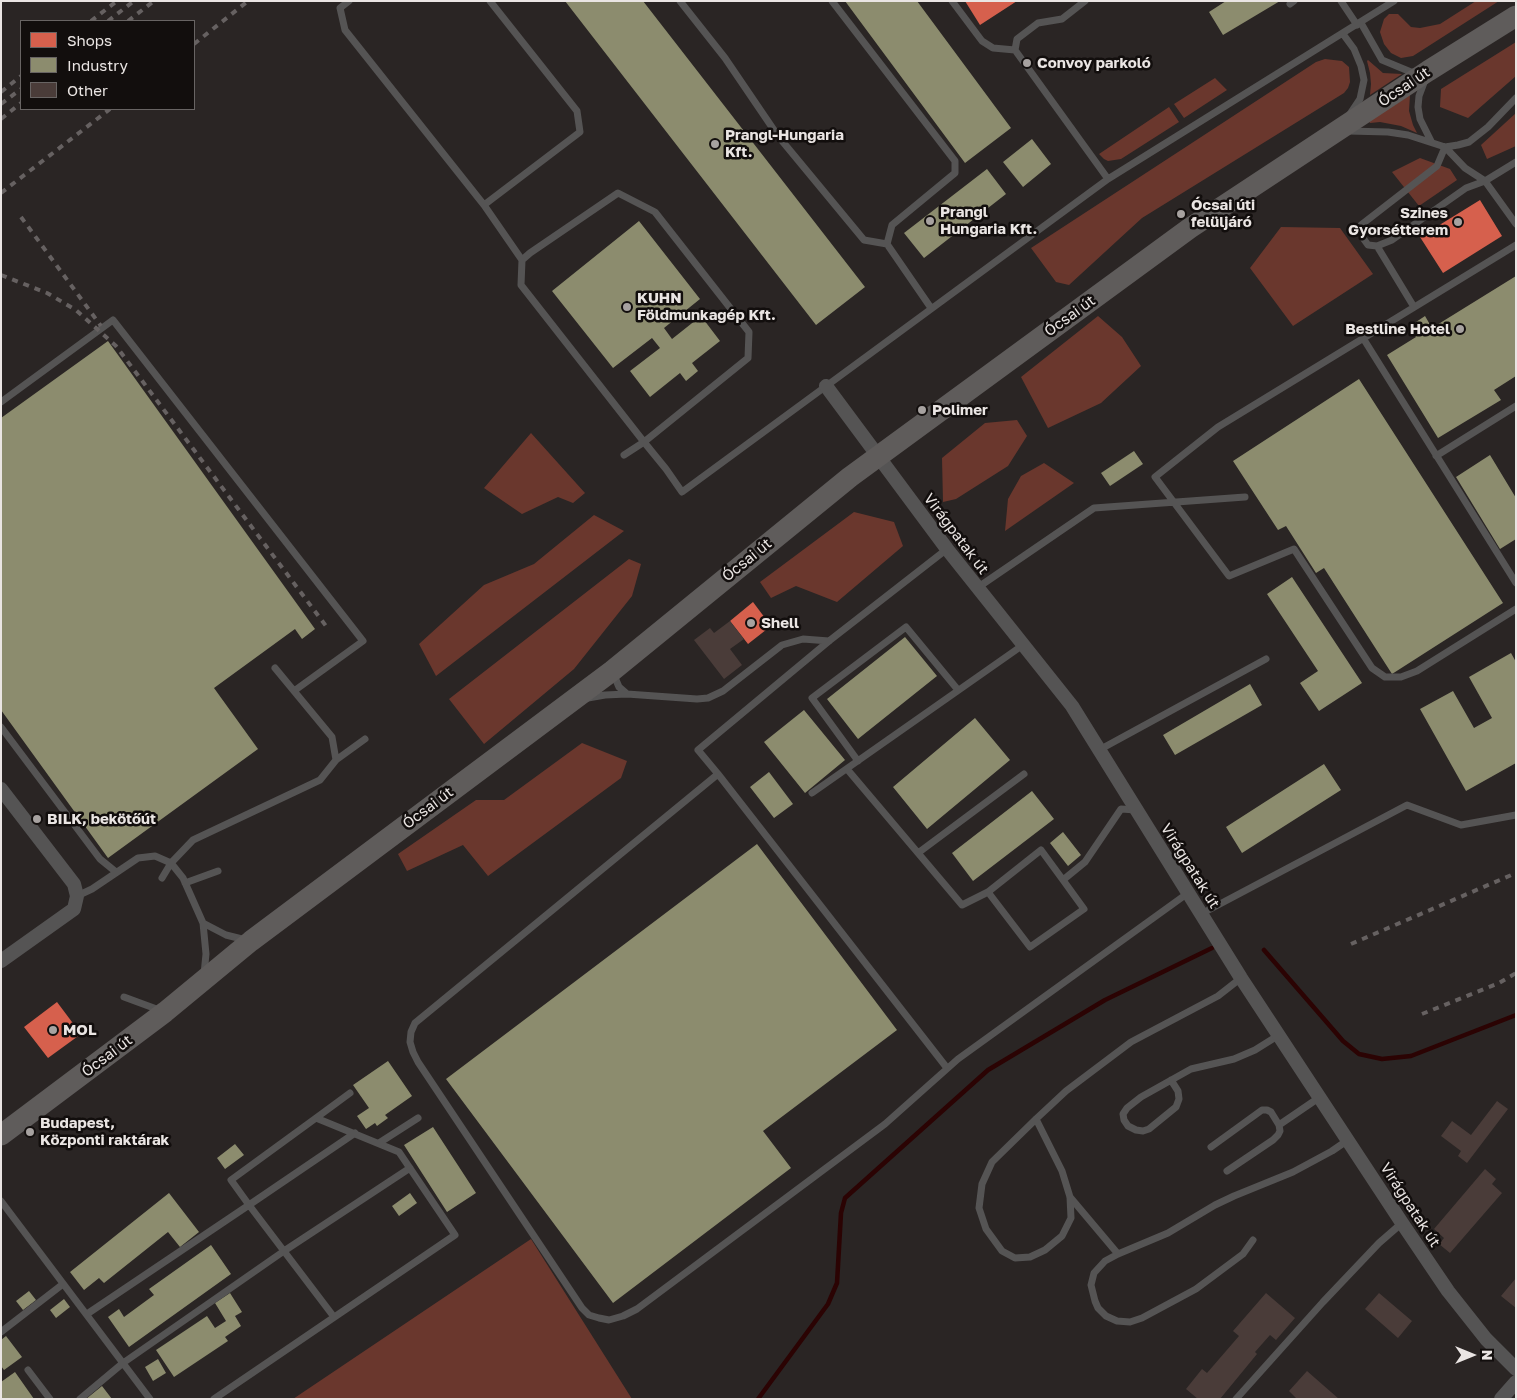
<!DOCTYPE html>
<meta charset="utf-8">
<style>
body{margin:0}
#map{position:relative;width:1517px;height:1400px;overflow:hidden;background:#2a2524;font-family:"Golos Text",sans-serif}
canvas{display:block}
.frame{position:absolute;inset:0;border:2px solid #eae5e3;pointer-events:none}
.legend{position:absolute;left:20px;top:20px;width:175px;height:90px;box-sizing:border-box;background:#120e0d;border:1px solid #686463;margin:0;padding:6px 9px;list-style:none;font-size:15px;color:#eae5e3}
.legend li{display:flex;align-items:center;gap:10px;height:25px}
.legend b{width:25px;border:1px solid #686463}
.north{position:absolute;left:1447px;top:1330px;width:50px;height:50px;-webkit-text-stroke:4px #120e0d;paint-order:stroke;rotate:90deg;font-size:14px;font-weight:700;line-height:20px;text-align:center;color:#eae5e3}
.north::after{content:'';display:block;margin:auto;width:18px;height:22px;background:#eae5e3;clip-path:polygon(50% 0,100% 100%,50% 72%,0 100%)}
</style>
<div id="map">
<canvas width="1517" height="1400"></canvas>
<div class="frame"></div>
<ul class="legend">
<li><b style="height:14px;background:#d6604d"></b>Shops</li>
<li><b style="height:14px;background:#8c8c6e"></b>Industry</li>
<li><b style="height:14px;background:#4a3c39"></b>Other</li>
</ul>
<div class="north">N</div>
</div>
<script>
const context = document.querySelector('canvas').getContext('2d');
context.lineJoin = 'round';
function paint(path, color) { context.fillStyle = color; context.fill(path, 'evenodd'); }
const toPath = rows => new Path2D(rows.map(r => 'M' + r).join(''));
function stroke(path, color, width, dash) { context.strokeStyle = color; context.lineWidth = width; context.lineCap = dash ? 'butt' : 'round'; context.setLineDash(dash || []); context.stroke(path); }
function drawText(font, color, halo, rows, align = 'center') {
  context.font = font + ' "Golos Text",sans-serif'; context.lineWidth = 5; context.setLineDash([]); context.textBaseline = 'middle'; context.strokeStyle = halo; context.fillStyle = color; for (const [text, x, y, turn = 0] of rows) {
    context.save(); context.translate(x, y); context.rotate((+turn || 0) * Math.PI / 180); context.textAlign = isNaN(turn) ? turn : align; if (halo) context.strokeText(text, 0, 0); context.fillText(text, 0, 0); context.restore();
  }
}
paint(toPath([
 [1476,1,1499,1,1413,56,1401,58,1391,53,1384,44,1380,32,1384,19,1389,14,1398,14,1411,27,1420,28,1440,24],
 [1516,42,1516,76,1468,118,1440,107,1441,89],
 [1325,59,1342,61,1349,67,1350,82,1348,88,1344,93,1142,218,1069,285,1056,282,1031,248,1316,62],
 [1368,60,1383,73,1402,74,1370,95,1371,84,1370,73,1367,61],
 [1215,78,1227,90,1184,118,1174,104],
 [1410,95,1409,111,1413,125,1417,133,1401,126,1380,122,1370,123,1369,121],
 [1169,107,1179,122,1121,159,1108,161,1104,159,1099,154],
 [1516,113,1516,146,1487,159,1481,145],
 [1420,158,1450,169,1457,180,1419,206,1392,172],
 [1281,227,1340,228,1373,274,1293,326,1250,268],
 [1098,316,1122,337,1141,366,1101,403,1048,428,1021,377],
 [1017,420,1027,436,1008,466,956,499,943,502,942,458,985,423],
 [531,433,585,493,573,503,558,497,522,514,484,488],
 [1044,463,1074,483,1005,531,1008,499,1021,476],
 [854,512,894,522,903,546,837,602,796,586,771,598,760,582],
 [594,515,624,531,436,676,419,644,484,585,534,564],
 [629,559,641,564,632,596,574,669,484,744,449,699],
 [582,743,627,761,621,778,488,876,463,845,407,871,398,854,476,800,504,800],
 [531,1239,632,1399,293,1399]
]), '#6a372d');
paint(toPath([
 [965,1,1017,1,980,25],
 [1480,200,1502,236,1443,273,1420,237],
 [753,602,771,626,748,644,730,621],
 [57,1002,81,1034,48,1058,24,1027]
]), '#d6604d');
paint(toPath([
 [565,1,643,1,865,287,816,325],
 [845,1,917,1,1011,128,965,163],
 [1226,1,1280,1,1223,35,1209,12],
 [1032,139,1051,164,1023,187,1003,162],
 [987,169,1006,194,924,258,904,233],
 [639,221,700,299,664,328,672,339,701,316,720,341,692,363,698,371,686,381,680,373,650,397,630,371,660,348,652,338,613,368,552,291],
 [1516,276,1516,376,1494,390,1501,400,1438,438,1387,355,1416,337,1410,326,1425,316,1432,328],
 [108,341,315,629,302,639,295,629,214,688,258,749,108,858,1,710,1,418],
 [1359,379,1503,603,1392,674,1324,568,1316,573,1286,526,1278,530,1233,461],
 [1134,451,1143,464,1110,486,1101,473],
 [1490,455,1516,498,1516,539,1500,549,1456,477],
 [1292,577,1362,683,1319,711,1300,683,1318,671,1267,594],
 [905,637,937,676,858,739,827,699],
 [1511,653,1516,662,1516,763,1466,791,1420,709,1453,691,1474,728,1492,718,1469,677],
 [1250,684,1262,705,1175,755,1163,735],
 [804,710,845,760,805,793,764,742],
 [975,718,1010,760,927,829,893,787],
 [1324,764,1341,790,1242,853,1226,827],
 [769,772,793,804,774,818,750,787],
 [1032,791,1054,819,973,881,952,853],
 [1063,832,1081,855,1068,866,1050,843],
 [757,844,897,1030,763,1131,791,1168,613,1303,446,1079],
 [388,1061,412,1096,385,1115,388,1118,377,1126,375,1123,366,1129,357,1116,369,1108,353,1085],
 [433,1127,476,1193,447,1212,404,1145],
 [235,1144,244,1155,225,1169,217,1158],
 [169,1193,199,1232,180,1247,168,1232,104,1283,99,1278,84,1290,70,1272],
 [410,1193,417,1203,399,1216,392,1206],
 [211,1245,231,1274,129,1347,108,1317,119,1309,124,1317,154,1295,149,1289],
 [29,1291,36,1300,23,1310,16,1301],
 [230,1293,242,1312,235,1316,241,1326,225,1337,228,1341,174,1377,156,1350,207,1316,215,1328,226,1321,215,1303],
 [64,1299,70,1307,56,1318,50,1310],
 [6,1336,22,1357,4,1370,1,1366,1,1340],
 [158,1359,166,1373,153,1381,145,1367],
 [15,1372,34,1399,1,1399,1,1382],
 [102,1386,112,1399,86,1399]
]), '#8c8c6e');
stroke(toPath([
 [1264,950,1343,1041,1359,1054,1382,1059,1411,1056,1516,1015],
 [758,1399,828,1304,837,1283,841,1213,845,1198,988,1070,1105,1000,1212,948]
]), '#2b0303', 4.5);
paint(toPath([
 [730,621,744,639,730,649,742,665,724,679,694,640,710,628,714,633],
 [1497,1101,1508,1109,1467,1163,1458,1156,1461,1151,1441,1136,1452,1121,1471,1135],
 [1485,1169,1496,1179,1492,1184,1502,1193,1450,1253,1439,1244,1444,1238,1434,1229],
 [1516,1278,1516,1308,1501,1296],
 [1266,1293,1295,1318,1276,1340,1270,1335,1255,1352,1257,1354,1220,1399,1198,1399,1186,1389,1202,1369,1207,1373,1239,1336,1233,1331],
 [1379,1293,1412,1321,1398,1338,1365,1309],
 [1307,1371,1339,1399,1297,1399,1289,1391]
]), '#4a3c39');
stroke(toPath([
 [349,1,340,8,345,30,484,205,522,260],
 [680,1,725,58,778,136,864,240,887,244,931,308],
 [832,1,955,161,955,173,892,225,887,244],
 [952,1,982,41,993,48,1015,50],
 [1085,1,1062,19,1038,23,1017,39,1015,50,1108,179],
 [1341,1,1357,25],
 [1290,4,1294,1],
 [1361,23,1382,60,1411,72,1417,72],
 [1343,34,1354,49,1361,66,1364,80,1360,99,1350,114],
 [1425,80,1419,96,1418,107,1420,119,1431,141],
 [1348,131,1388,132,1408,135,1445,147,1458,145,1469,142,1488,127,1516,98],
 [1516,162,1485,181,1466,188,1392,240,1377,246,1368,245,1363,238,1361,225,1437,166,1445,147,1465,168,1485,181,1516,224],
 [484,205,580,132,577,111,490,1],
 [1516,245,1218,427,1155,477,1229,576,1294,549,1372,668,1385,677,1401,677,1417,671,1516,609],
 [1377,246,1414,307],
 [1363,338,1516,583],
 [1,402,113,320,363,641,294,691],
 [624,455,644,442,748,358,749,332,655,212,618,193,530,253,522,260,521,285,644,442,666,469,682,492,1108,179,1394,1],
 [1436,456,1516,406],
 [947,549,829,641,698,750,718,774,947,1068],
 [977,588,1094,508,1245,497],
 [275,668,332,737,336,760],
 [613,673,619,687,627,694,697,699,708,698,723,691,782,645,803,639,829,641],
 [588,698,605,695,627,694],
 [1,727,100,859,116,872],
 [1099,750,1266,659],
 [858,761,812,698,906,627,958,690],
 [847,769,962,905,988,892],
 [718,774,415,1023,411,1032,410,1042,413,1052,418,1062,582,1308,589,1315,599,1318,609,1320,623,1316,637,1309,885,1124,958,1059,1188,893],
 [812,793,1023,645],
 [918,853,1024,774],
 [162,878,171,863,193,840,320,780,336,760,365,739],
 [1063,880,1084,909,1030,947,988,892,1041,850,1063,880,1085,862,1121,809,1136,810],
 [185,883,218,871],
 [77,896,92,889,138,858,155,856,171,863,183,878,203,923,206,954,204,974],
 [1201,914,1407,805,1461,825,1516,815],
 [203,923,226,935,246,940],
 [124,997,162,1011],
 [1171,1080,1178,1091,1179,1099,1176,1107,1149,1129,1143,1131,1136,1130,1128,1126,1124,1120,1123,1114,1127,1108,1141,1097,1191,1069,1234,1059,1255,1050,1279,1035],
 [316,1118,350,1093],
 [1036,1119,1062,1171,1070,1197,1071,1218,1062,1236,1045,1250,1030,1257,1015,1258,1002,1251,986,1229,979,1208,982,1184,992,1162,1036,1119,1066,1091,1131,1042,1218,996,1241,978],
 [379,1143,418,1118],
 [1211,1147,1262,1110,1267,1110,1271,1112,1279,1125],
 [1227,1171,1273,1140,1278,1135,1280,1131,1279,1125,1320,1097],
 [1070,1197,1118,1254],
 [1,1201,150,1399],
 [1253,1240,1243,1254,1196,1289,1142,1318,1130,1322,1117,1321,1106,1316,1098,1308,1095,1301,1091,1285,1094,1273,1105,1261,1118,1254,1168,1233,1215,1205,1234,1196,1293,1172,1332,1151,1348,1140],
 [87,1314,249,1205,231,1180,316,1118,399,1152,455,1235,214,1399],
 [334,1317,249,1205,355,1133],
 [1,1332,63,1284],
 [28,1370,50,1399],
 [80,1399,123,1363,284,1251,410,1168],
 [1236,1399,1323,1302,1379,1243,1402,1223]
]), '#555454', 7);
stroke(toPath([
 [826,386,947,549,1072,706,1241,978,1402,1223,1448,1291,1486,1339,1516,1369],
 [1,789,74,884,77,896,74,909,1,961],
 [1501,1399,1516,1382]
]), '#555454', 14);
stroke(toPath([
 [1,1135,165,1012,251,941,612,671,850,477,1190,228,1428,71,1516,16]
]), '#5f5c5b', 21);
stroke(toPath([
 [91,21,117,1],
 [108,21,134,1],
 [128,21,154,1],
 [194,44,248,1],
 [1,92,21,76],
 [1,104,21,89],
 [1,119,21,103],
 [1,193,110,109],
 [21,217,101,326],
 [1,275,47,293,76,310,116,346,326,626],
 [1351,944,1516,873],
 [1422,1014,1499,983,1516,973]
]), '#666161', 4, [6, 6]);
for (const [x, y, r, color] of [
 [1027,63,5,"#a7a2a0"],
 [715,144,5,"#a7a2a0"],
 [1181,214,5,"#a7a2a0"],
 [930,221,5,"#a7a2a0"],
 [1458,222,5,"#a7a2a0"],
 [627,307,5,"#a7a2a0"],
 [1460,329,5,"#a7a2a0"],
 [922,410,5,"#a7a2a0"],
 [751,623,5,"#a7a2a0"],
 [37,819,5,"#a7a2a0"],
 [53,1030,5,"#a7a2a0"],
 [30,1132,5,"#a7a2a0"]
]) { const dot = new Path2D(); dot.arc(x, y, r, 0, 2 * Math.PI); context.fillStyle = color; context.fill(dot); stroke(dot, '#120e0d', 2); }
drawText('bold 15px', '#eae5e3', '#120e0d', [
 ["Convoy parkoló",1037,63],
 ["Prangl-Hungaria",725,135],
 ["Kft.",725,152],
 ["Ócsai úti",1191,205],
 ["felüljáró",1191,222],
 ["Prangl",940,212],
 ["Hungaria Kft.",940,229],
 ["Szines",1448,213,"right"],
 ["Gyorsétterem",1448,230,"right"],
 ["KUHN",637,298],
 ["Földmunkagép Kft.",637,315],
 ["Bestline Hotel",1450,329,"right"],
 ["Polimer",932,410],
 ["Shell",761,623],
 ["BILK, bekötőút",47,819],
 ["MOL",63,1030],
 ["Budapest,",40,1123],
 ["Központi raktárak",40,1140]
], 'left');
drawText('15px', '#eae5e3', '#120e0d', [
 ["Ócsai út",1404,87,-34],
 ["Ócsai út",1070,316,-36],
 ["Virágpatak út",956,534,53],
 ["Ócsai út",747,560,-39],
 ["Ócsai út",428,808,-37],
 ["Virágpatak út",1190,866,58],
 ["Ócsai út",107,1056,-37],
 ["Virágpatak út",1410,1205,57]
]);
</script>
